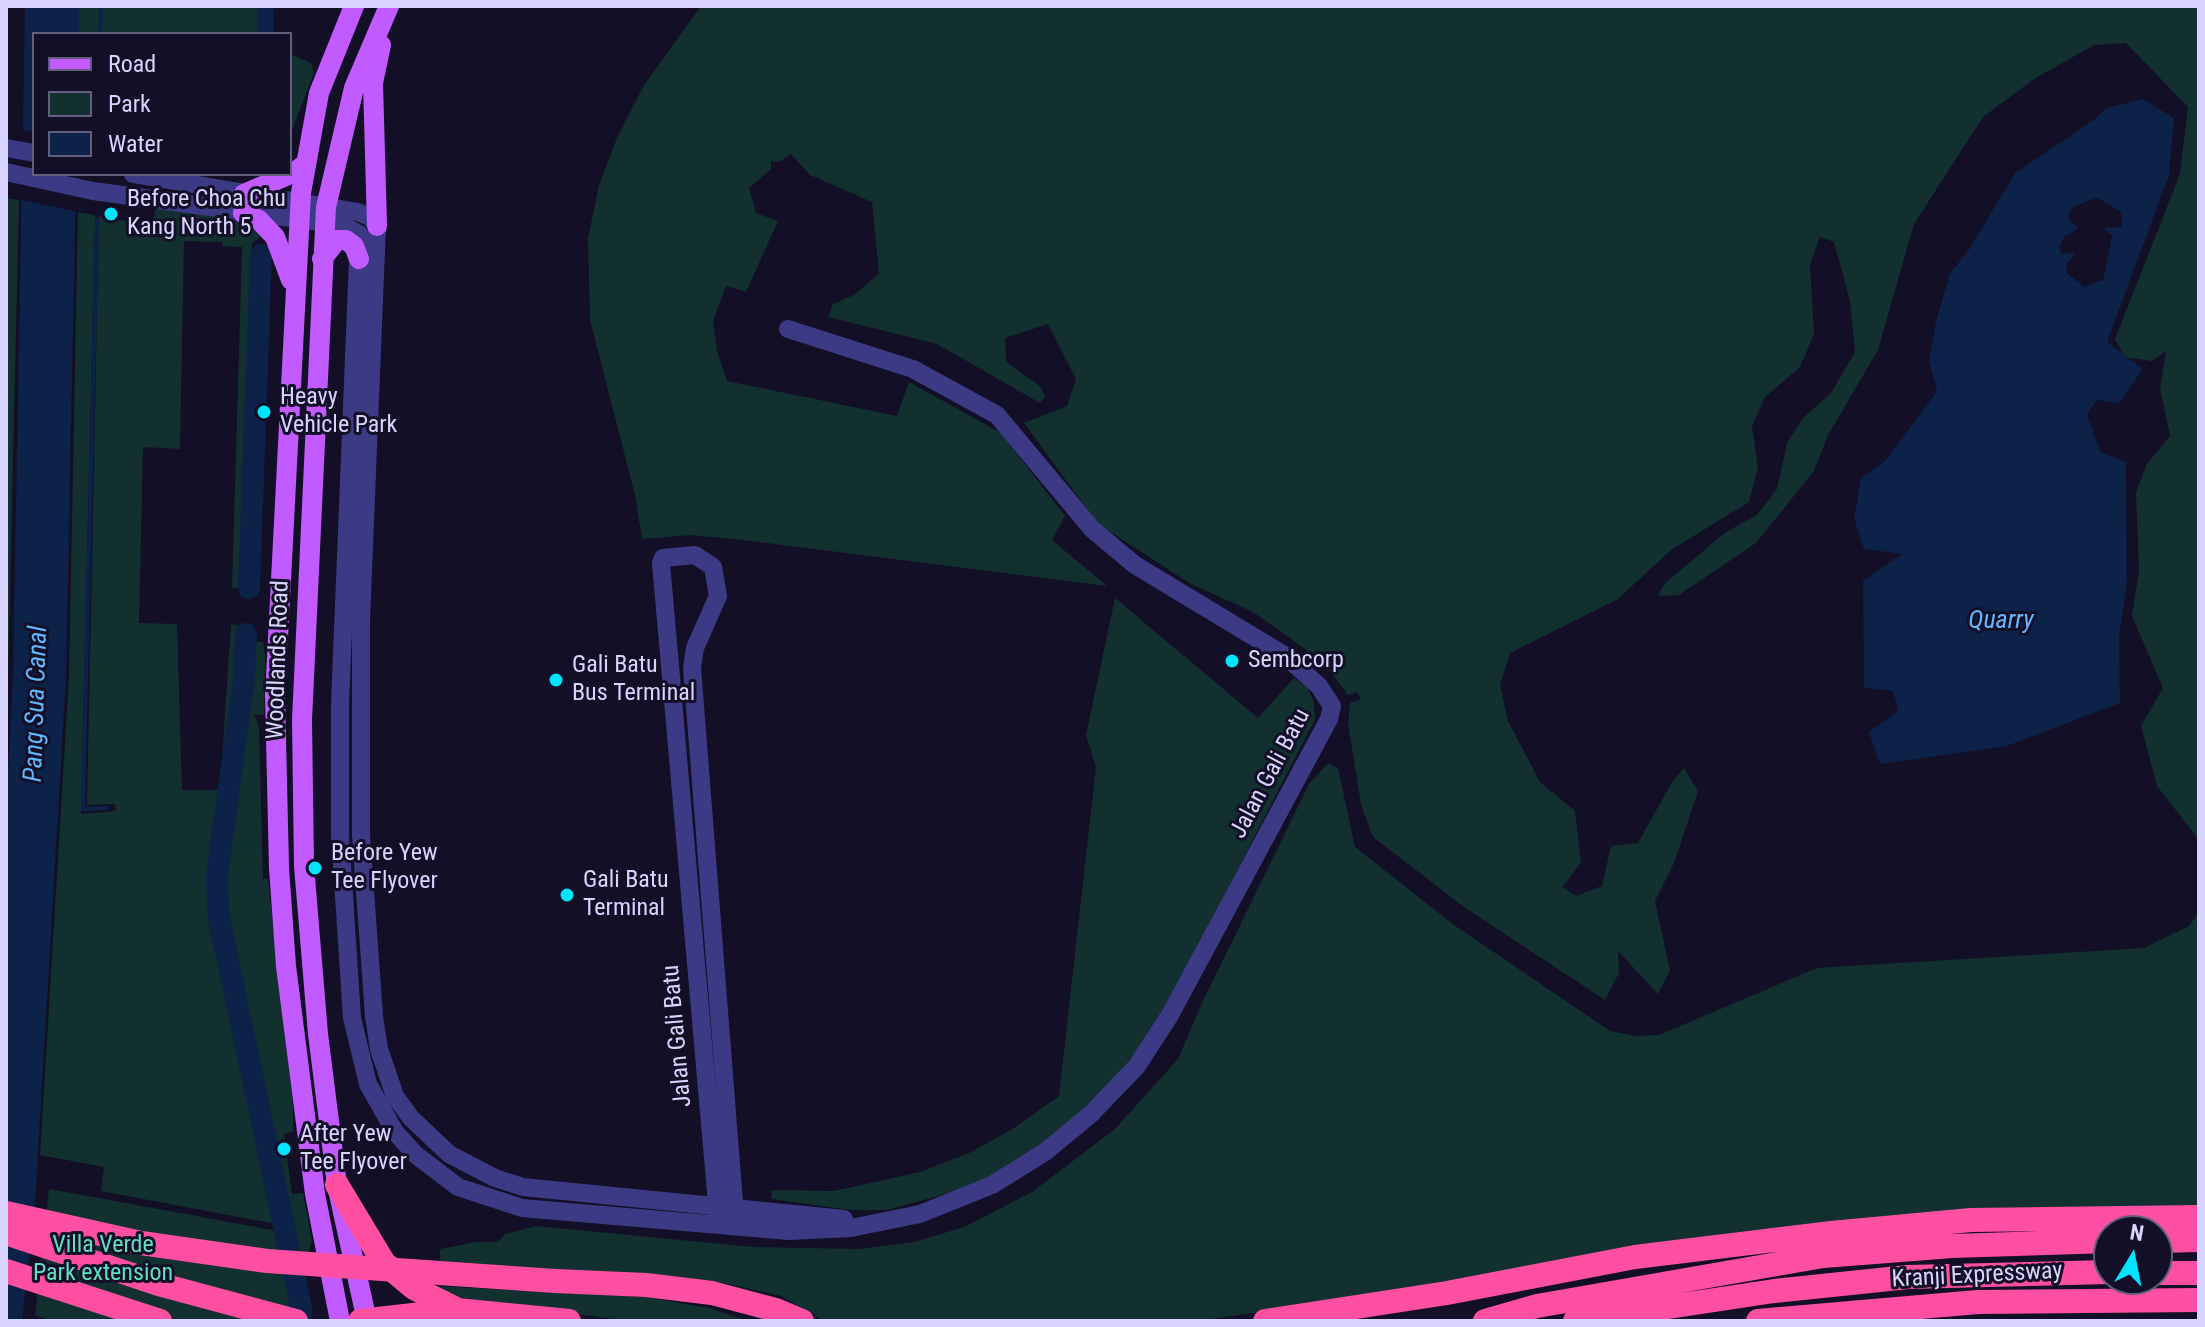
<!DOCTYPE html>
<style>
body{margin:0}
#map{position:relative;width:2205px;height:1327px;overflow:hidden;background:#130f26;font-family:"Roboto Condensed",sans-serif}
canvas{display:block}
.frame{position:absolute;inset:0;border:8px solid #d9d4ff;pointer-events:none}
.legend{position:absolute;left:32px;top:32px;width:260px;height:144px;box-sizing:border-box;background:#130f26;border:2px solid #625e7d;margin:0;padding:10px 14px;list-style:none;font-size:24px;color:#d9d4ff}
.legend li{display:flex;align-items:center;gap:16px;height:40px}
.legend b{width:40px;border:2px solid #625e7d}
.north{position:absolute;left:2093px;top:1215px;width:80px;height:80px;box-sizing:border-box;background:#130f26;border:2px solid #625e7d;border-radius:50%;rotate:10deg;font-size:22px;font-weight:700;line-height:32px;text-align:center;color:#d9d4ff}
.north::after{content:'';display:block;margin:auto;width:28px;height:36px;background:#00e5ff;clip-path:polygon(50% 0,100% 100%,50% 72%,0 100%)}
</style>
<div id="map">
<canvas width="2205" height="1327"></canvas>
<div class="frame"></div>
<ul class="legend">
<li><b style="height:10px;background:#c25bff"></b>Road</li>
<li><b style="height:22px;background:#12302f"></b>Park</li>
<li><b style="height:22px;background:#0c2248"></b>Water</li>
</ul>
<div class="north">N</div>
</div>
<script>
const context = document.querySelector('canvas').getContext('2d');
context.lineJoin = 'round';
function paint(path, color) { context.fillStyle = color; context.fill(path, 'evenodd'); }
const toPath = rows => new Path2D(rows.map(r => 'M' + r).join(''));
function stroke(path, color, width, dash) { context.strokeStyle = color; context.lineWidth = width; context.lineCap = dash ? 'butt' : 'round'; context.setLineDash(dash || []); context.stroke(path); }
function drawText(font, color, halo, rows, align = 'center') {
  context.font = font + ' "Roboto Condensed",sans-serif'; context.lineWidth = 6; context.setLineDash([]); context.textBaseline = 'middle'; context.strokeStyle = halo; context.fillStyle = color; for (const [text, x, y, turn = 0] of rows) {
    context.save(); context.translate(x, y); context.rotate((+turn || 0) * Math.PI / 180); context.textAlign = isNaN(turn) ? turn : align; if (halo) context.strokeText(text, 0, 0); context.fillText(text, 0, 0); context.restore();
  }
}
paint(toPath([
 [79,6,258,6,258,34,79,34],
 [701,6,2199,6,2199,840,2157,786,2141,726,2163,688,2132,616,2139,571,2136,492,2147,464,2170,436,2160,388,2166,351,2152,361,2125,357,2115,339,2180,174,2188,107,2126,43,2094,45,2034,79,1983,117,1914,224,1878,350,1828,435,1814,471,1756,543,1679,595,1658,596,1665,583,1726,532,1757,515,1777,489,1787,443,1803,418,1831,393,1855,352,1850,301,1834,242,1820,237,1810,264,1814,334,1800,367,1765,397,1752,426,1758,467,1749,502,1671,550,1618,599,1510,653,1500,685,1508,721,1540,782,1575,811,1581,863,1562,887,1576,896,1602,886,1611,846,1638,843,1672,782,1684,768,1698,791,1674,863,1655,901,1670,971,1658,994,1618,951,1619,973,1605,1000,1464,907,1373,837,1361,805,1348,723,1350,703,1361,699,1357,692,1348,695,1322,661,1253,612,1191,584,1098,524,1024,423,1067,406,1076,379,1048,324,1005,338,1006,362,1041,387,1045,397,1040,403,937,344,828,317,833,304,854,295,879,274,872,202,810,175,791,154,779,162,771,161,771,169,749,188,756,213,778,221,746,292,726,286,713,321,717,351,727,381,897,416,909,382,1001,433,1065,516,1052,540,1107,586,743,540,691,535,642,539,635,495,590,320,588,239,599,185,617,138,644,85],
 [290,34,293,44,290,54,311,63,314,73,290,135],
 [6,198,19,200,6,764],
 [156,208,240,218,266,233,252,243,251,254,256,255,243,588,232,588,242,247,223,246,222,242,184,241,180,449,143,447,139,623,177,624,182,790,220,790,231,624,238,625,241,633,237,692,208,875,209,924,276,1224,101,1191,104,1167,40,1155,69,677,78,212,95,215,81,814,116,811,115,804,87,805,99,216,152,226],
 [1115,598,1258,718,1294,678,1308,688,1314,703,1315,719,1165,1011,1131,1061,1087,1110,1039,1147,988,1178,953,1192,887,1210,850,1210,772,1199,771,1190,834,1191,920,1172,969,1153,1011,1130,1059,1096,1096,767,1086,735],
 [251,641,263,642,265,655,264,715,254,714,259,727,263,879,268,879,293,1104,293,1131,284,1134,292,1194,303,1193,312,1241,308,1253,294,1257,228,947,221,897,248,694],
 [1328,763,1338,768,1355,847,1454,925,1610,1031,1636,1036,1659,1035,1817,968,2144,948,2189,926,2199,912,2199,1207,2026,1207,1734,1233,1367,1297,1196,1321,824,1321,781,1296,714,1281,440,1266,440,1249,476,1242,498,1242,505,1234,536,1226,753,1247,859,1249,914,1242,964,1227,1032,1192,1115,1129,1178,1059,1202,1003,1309,784],
 [49,1189,278,1231,293,1301,292,1321,51,1321,35,1315],
 [436,1286,645,1297,709,1308,748,1321,629,1321,461,1298,443,1294]
]), '#12302f');
paint(toPath([
 [25,6,79,6,79,34,34,34,34,174,76,174,66,677,35,1205,22,1321,6,1321,6,811,13,676],
 [258,6,273,6,274,34,258,34],
 [2143,99,2174,118,2169,175,2107,342,2143,369,2119,403,2097,400,2087,414,2100,452,2126,462,2127,583,2119,636,2120,703,2007,746,1880,764,1869,732,1898,711,1893,691,1864,688,1863,581,1902,554,1864,549,1854,518,1861,478,1884,462,1937,391,1929,361,1936,321,1950,274,1970,248,2015,173,2095,119,2106,108],
 [2096,197,2121,212,2122,227,2104,228,2112,236,2103,280,2084,287,2066,272,2067,263,2076,252,2062,254,2059,248,2064,237,2078,228,2068,218,2072,208]
]), '#0c2248');
paint(toPath([
 [18,129,34,132,34,174,78,174,78,212,17,199]
]), '#130f26');
stroke(toPath([
 [100,34,101,6],
 [97,219,83,809,107,808]
]), '#0c2248', 4);
stroke(toPath([
 [249,588,261,255],
 [246,634,244,679,217,875,218,913,301,1307,300,1321]
]), '#0c2248', 22);
stroke(toPath([
 [6,148,34,153],
 [6,172,93,191,343,225,359,234,340,704,340,835,352,1018,368,1084,395,1132,416,1155,458,1187,522,1208,789,1231,851,1228,920,1214,992,1185,1045,1152,1091,1114,1137,1066,1170,1015,1329,719,1332,706,1319,686,1284,655,1135,565,1092,529,997,415,913,369,788,329],
 [133,174,358,212,370,217,377,226,361,620,361,835,374,1016,379,1049,395,1096,411,1118,449,1154,495,1178,523,1187,844,1219],
 [718,1215,661,563,663,558,695,555,713,567,718,596,695,648,692,668,735,1215]
]), '#3d3a85', 18);
stroke(toPath([
 [244,194,295,172,304,165],
 [243,213,259,220,275,237,291,280],
 [377,226,373,83,381,45],
 [322,259,337,240,346,240,354,246,359,259],
 [340,1321,315,1194,286,966,279,868,275,696,301,193,319,93,354,6],
 [367,1321,337,1185,318,1034,304,866,302,720,326,207,354,88,389,6]
]), '#c25bff', 20);
stroke(toPath([
 [337,1185,384,1263,414,1288,456,1309],
 [6,1233,162,1285,296,1321],
 [2157,1241,2199,1240],
 [6,1271,160,1321],
 [2157,1273,2199,1273],
 [555,1281,646,1285,712,1293,776,1310,802,1321],
 [360,1321,457,1310,569,1321],
 [1265,1321,1447,1293,1635,1257,1831,1233,1971,1220,2199,1217],
 [1485,1321,1537,1306,1823,1256,1952,1246,2109,1241],
 [1575,1321,1774,1291,1908,1277,2109,1272],
 [1758,1321,1978,1302,2199,1300]
]), '#ff4fa3', 24);
stroke(toPath([
 [6,1213,141,1243,267,1261,555,1281]
]), '#ff4fa3', 24);
for (const [x, y, r, color] of [
 [111,214,8,"#00e5ff"],
 [264,412,8,"#00e5ff"],
 [1232,661,8,"#00e5ff"],
 [556,680,8,"#00e5ff"],
 [315,868,8,"#00e5ff"],
 [567,895,8,"#00e5ff"],
 [284,1149,8,"#00e5ff"]
]) { const dot = new Path2D(); dot.arc(x, y, r, 0, 2 * Math.PI); context.fillStyle = color; context.fill(dot); stroke(dot, '#130f26', 3); }
drawText('24px', '#d9d4ff', '#130f26', [
 ["Before Choa Chu",127,200],
 ["Kang North 5",127,228],
 ["Heavy",280,398],
 ["Vehicle Park",280,426],
 ["Sembcorp",1248,661],
 ["Gali Batu",572,666],
 ["Bus Terminal",572,694],
 ["Before Yew",331,854],
 ["Tee Flyover",331,882],
 ["Gali Batu",583,881],
 ["Terminal",583,909],
 ["After Yew",300,1135],
 ["Tee Flyover",300,1163]
], 'left');
drawText('24px', '#d9d4ff', '#130f26', [
 ["Woodlands Road",279,660,-88],
 ["Jalan Gali Batu",1271,774,-62],
 ["Jalan Gali Batu",678,1036,-95],
 ["Kranji Expressway",1977,1276,-3]
]);
drawText('24px', '#5fe0c0', '#130f26', [
 ["Villa Verde",103,1246],
 ["Park extension",103,1274]
]);
drawText('italic 26px', '#62b6ff', '#130f26', [
 ["Quarry",2001,621],
 ["Pang Sua Canal",37,704,-88]
]);
</script>
